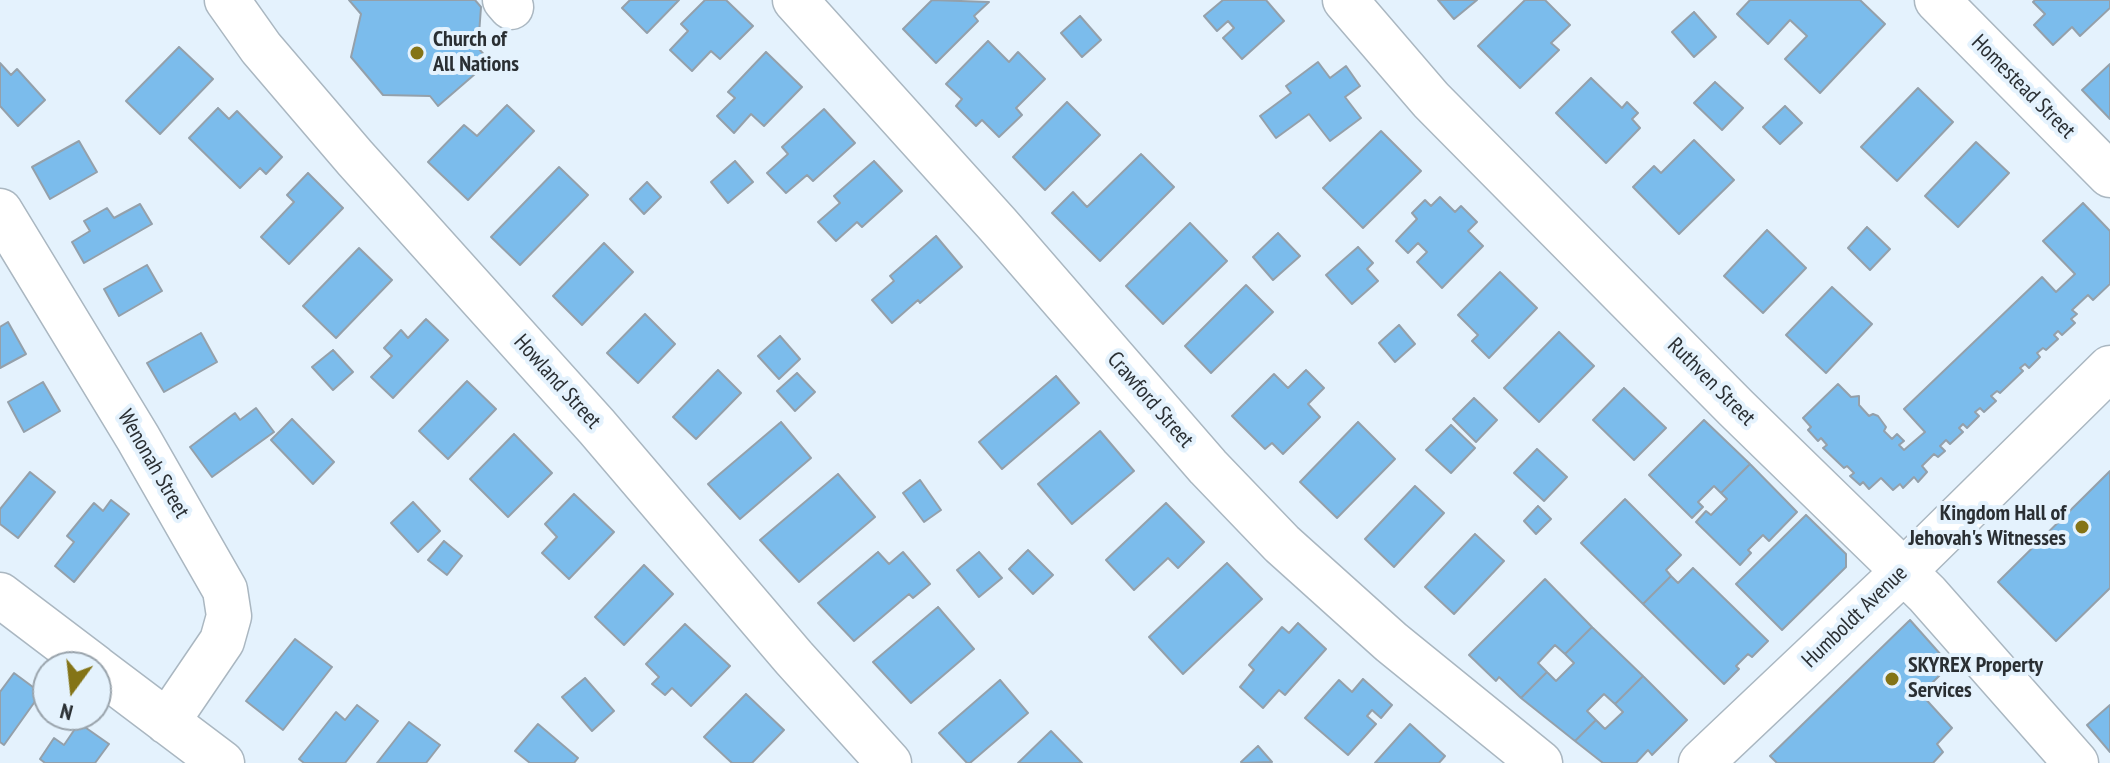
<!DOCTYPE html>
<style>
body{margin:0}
#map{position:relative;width:2110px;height:763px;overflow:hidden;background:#e4f2fd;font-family:"PT Sans Narrow",sans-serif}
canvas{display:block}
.north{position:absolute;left:32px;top:651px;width:80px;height:80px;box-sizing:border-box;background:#e4f2fd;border:2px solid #9aa4ac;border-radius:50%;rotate:195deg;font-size:22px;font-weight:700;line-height:32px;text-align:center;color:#2a2f33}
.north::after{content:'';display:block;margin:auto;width:28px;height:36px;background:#847417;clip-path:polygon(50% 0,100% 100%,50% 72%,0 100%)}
</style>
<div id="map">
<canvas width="2110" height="763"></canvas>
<div class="north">N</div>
</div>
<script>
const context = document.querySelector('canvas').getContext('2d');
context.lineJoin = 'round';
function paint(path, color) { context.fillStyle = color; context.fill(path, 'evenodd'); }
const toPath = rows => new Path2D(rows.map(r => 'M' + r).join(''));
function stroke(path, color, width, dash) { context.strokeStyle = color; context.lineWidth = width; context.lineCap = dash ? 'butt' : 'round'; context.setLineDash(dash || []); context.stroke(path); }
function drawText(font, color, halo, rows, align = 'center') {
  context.font = font + ' "PT Sans Narrow",sans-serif'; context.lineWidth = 8; context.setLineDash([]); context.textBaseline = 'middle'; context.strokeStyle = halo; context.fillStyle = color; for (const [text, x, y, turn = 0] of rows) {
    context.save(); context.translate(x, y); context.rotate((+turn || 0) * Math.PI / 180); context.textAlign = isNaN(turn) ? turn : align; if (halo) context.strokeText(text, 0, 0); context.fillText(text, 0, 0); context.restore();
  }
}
const building = toPath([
 [349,0,475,0,481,7,478,48,490,61,438,106,430,96,383,95,351,57,361,14,349,0],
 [630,0,679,0,647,33,622,8,630,0],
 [705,0,726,0,753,26,720,59,711,51,692,71,670,50,688,31,681,24,705,0],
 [932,0,989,2,974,16,978,21,936,63,903,29,932,0],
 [1223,0,1266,0,1284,21,1242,59,1223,38,1234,28,1228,21,1217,31,1204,16,1223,0],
 [1438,0,1477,0,1454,19,1438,0],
 [1525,0,1545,0,1570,25,1551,43,1559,50,1520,88,1478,46,1525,0],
 [1750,0,1860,0,1885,24,1820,93,1785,59,1807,36,1790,20,1768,44,1737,14,1750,0],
 [2035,0,2110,0,2110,8,2080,36,2072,27,2053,45,2034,25,2045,14,2033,2,2035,0],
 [1694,12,1716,37,1694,57,1672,32,1694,12],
 [1080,16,1101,40,1082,57,1061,33,1080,16],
 [988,41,1009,62,1018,52,1045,79,1016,108,1022,115,999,137,982,120,976,126,956,106,962,99,946,84,988,41],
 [179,47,213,79,160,134,126,101,179,47],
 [766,52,802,87,764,126,751,114,734,133,717,116,735,98,728,92,766,52],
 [1318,62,1330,78,1346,66,1360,86,1345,97,1361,118,1330,141,1309,114,1276,138,1260,116,1291,93,1286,86,1318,62],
 [0,63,11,75,17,69,45,100,18,126,0,106,0,63],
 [2110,64,2110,119,2082,90,2110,64],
 [1591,78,1622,108,1627,102,1638,113,1632,119,1640,128,1606,163,1556,113,1591,78],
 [1715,82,1743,108,1722,130,1694,103,1715,82],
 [1918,88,1953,122,1897,181,1861,147,1918,88],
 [1067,102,1100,135,1045,190,1013,157,1067,102],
 [507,105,534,131,468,200,428,162,464,125,477,136,507,105],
 [1785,106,1802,123,1780,144,1763,127,1785,106],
 [218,108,229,119,237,111,282,157,266,174,260,168,240,188,189,138,218,108],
 [824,109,855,143,813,181,807,175,786,193,767,173,788,154,782,147,824,109],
 [1381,131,1421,171,1363,228,1323,188,1381,131],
 [1694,140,1734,180,1679,234,1633,187,1654,166,1661,173,1694,140],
 [79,141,97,172,50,199,32,167,79,141],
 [1976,142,2009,173,1958,227,1925,196,1976,142],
 [1141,154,1174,187,1100,261,1052,213,1073,192,1087,207,1141,154],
 [735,161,753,182,728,203,711,182,735,161],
 [874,161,902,191,862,227,857,222,836,241,818,222,840,203,834,196,874,161],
 [559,167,588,195,520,265,491,237,559,167],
 [308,173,343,208,289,264,261,237,294,202,287,195,308,173],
 [647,182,661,197,644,214,630,199,647,182],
 [1440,197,1455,212,1461,206,1477,222,1468,231,1483,246,1442,288,1417,262,1427,252,1418,243,1408,253,1396,241,1417,219,1412,213,1425,200,1431,206,1440,197],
 [2083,203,2110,231,2110,284,2093,300,2088,295,2072,310,2077,314,2071,319,2075,323,2062,335,2058,331,2054,335,2058,339,2046,350,2043,348,2037,353,2040,357,2029,368,2025,364,2020,368,2023,371,2000,393,1997,391,1991,396,1996,401,1984,412,1980,408,1975,412,1979,416,1967,428,1963,424,1959,428,1963,432,1950,444,1946,440,1940,446,1945,451,1938,457,1934,454,1922,466,1927,472,1918,482,1914,477,1903,488,1900,484,1893,490,1881,478,1869,489,1863,482,1860,485,1850,476,1854,473,1847,466,1844,468,1823,448,1827,445,1821,438,1818,441,1808,430,1811,427,1803,418,1838,384,1851,397,1859,396,1859,405,1869,416,1873,414,1878,416,1886,427,1884,431,1892,439,1897,434,1904,441,1899,445,1904,450,1925,432,1904,409,2042,277,2056,292,2075,274,2043,241,2083,203],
 [140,204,152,224,84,263,72,242,90,231,84,221,107,208,114,218,140,204],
 [1190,223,1227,261,1163,324,1126,286,1190,223],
 [1867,227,1890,249,1870,270,1848,248,1867,227],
 [1767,230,1806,268,1763,313,1724,276,1767,230],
 [1278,233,1300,256,1273,280,1253,257,1278,233],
 [936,236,962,267,920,303,918,300,892,323,872,300,894,281,890,276,936,236],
 [604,243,633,272,582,325,553,296,604,243],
 [1358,247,1373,263,1367,269,1378,281,1352,304,1326,275,1358,247],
 [359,248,392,280,336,338,303,306,359,248],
 [147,265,162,291,119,316,104,289,147,265],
 [1500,272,1537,308,1489,358,1472,341,1478,335,1458,315,1500,272],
 [1246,285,1273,312,1211,373,1185,346,1246,285],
 [1832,287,1872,324,1826,373,1786,335,1832,287],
 [645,314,675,344,638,383,607,353,645,314],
 [426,319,448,340,393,398,371,377,392,356,384,348,401,330,408,338,426,319],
 [8,322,26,354,0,368,0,327,8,322],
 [1399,325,1415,344,1395,362,1379,343,1399,325],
 [1559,332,1594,366,1539,422,1504,388,1559,332],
 [201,333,217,362,164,392,147,363,201,333],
 [780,336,800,359,779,379,758,356,780,336],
 [333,350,353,372,333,390,312,367,333,350],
 [718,370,741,393,696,439,673,417,718,370],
 [1306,370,1324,388,1308,404,1320,417,1283,454,1272,443,1265,449,1232,416,1274,374,1288,388,1306,370],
 [797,373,815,392,795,411,777,391,797,373],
 [1056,376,1079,403,1002,469,979,442,1056,376],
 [467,381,496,409,448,459,419,431,467,381],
 [43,382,60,411,24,432,8,402,43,382],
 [1624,388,1666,428,1634,460,1593,420,1624,388],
 [1474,398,1497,420,1476,442,1453,419,1474,398],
 [256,408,274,432,212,477,190,447,235,413,240,420,256,408],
 [292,419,334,462,313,484,271,440,292,419],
 [1704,420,1750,464,1721,493,1714,486,1698,502,1703,507,1692,518,1649,475,1704,420],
 [781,422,811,458,740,519,708,484,781,422],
 [1358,422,1395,459,1337,518,1300,482,1358,422],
 [1451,425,1475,448,1451,473,1426,450,1451,425],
 [1100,431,1134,471,1072,524,1038,484,1100,431],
 [514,434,552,473,508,517,470,479,514,434],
 [1537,449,1567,477,1544,501,1514,473,1537,449],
 [1750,464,1797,512,1769,541,1763,535,1748,550,1751,553,1740,565,1696,522,1706,511,1711,515,1727,499,1721,493,1750,464],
 [2110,471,2110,588,2056,641,1998,582,2110,471],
 [30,472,55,492,18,538,0,524,0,509,30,472],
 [838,474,875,517,799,582,760,540,838,474],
 [920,480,941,510,924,522,903,493,920,480],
 [1415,486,1444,513,1394,567,1365,539,1415,486],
 [574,494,614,532,569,579,542,553,557,537,545,524,574,494],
 [1625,499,1681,555,1666,570,1671,576,1643,604,1581,543,1625,499],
 [111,500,129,514,74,582,55,566,74,542,67,536,94,503,103,511,111,500],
 [413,502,440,531,418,552,391,523,413,502],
 [1166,503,1204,542,1178,568,1168,558,1134,590,1106,560,1166,503],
 [1538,506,1551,519,1536,534,1524,521,1538,506],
 [1806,515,1846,554,1846,567,1782,630,1736,584,1806,515],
 [1475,534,1504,561,1454,614,1425,587,1475,534],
 [444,541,462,556,447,575,428,560,444,541],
 [1028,550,1053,575,1033,594,1009,569,1028,550],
 [878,552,889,564,903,552,930,584,913,598,909,594,854,641,818,603,878,552],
 [979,552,1002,578,979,597,957,570,979,552],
 [1227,563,1262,599,1183,674,1149,637,1227,563],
 [644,565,673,594,624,645,595,617,644,565],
 [1693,568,1768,641,1752,657,1748,654,1736,666,1739,669,1724,684,1643,604,1671,576,1678,583,1693,568],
 [1545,579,1592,627,1565,654,1555,645,1538,663,1547,672,1521,698,1499,677,1496,681,1469,655,1545,579],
 [938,607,974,649,911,703,873,662,938,607],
 [1910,620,1950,665,1921,694,1952,728,1937,744,1943,752,1933,763,1777,763,1770,756,1910,620],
 [1298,623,1326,649,1285,695,1279,690,1263,708,1240,687,1254,670,1249,665,1282,627,1289,633,1298,623],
 [685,624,730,666,691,706,672,688,665,695,652,684,659,677,646,664,685,624],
 [1592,627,1643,676,1615,704,1604,694,1587,711,1596,720,1575,741,1521,698,1547,672,1556,681,1574,663,1565,654,1592,627],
 [295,639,332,667,283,730,246,701,295,639],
 [14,673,41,693,4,745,0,742,0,692,14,673],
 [1643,676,1687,720,1652,755,1648,750,1636,763,1603,763,1575,741,1596,720,1605,729,1623,712,1615,704,1643,676],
 [585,678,614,711,592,731,562,697,585,678],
 [1363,679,1392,705,1381,718,1372,710,1367,716,1376,724,1348,755,1305,718,1339,680,1352,692,1363,679],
 [1000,680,1028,713,970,763,967,763,939,733,1000,680],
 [746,694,784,730,752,763,732,763,704,737,746,694],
 [357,705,378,721,345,763,304,763,299,759,336,712,345,720,357,705],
 [2110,705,2110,752,2087,725,2110,705],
 [409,722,440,745,426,763,377,763,409,722],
 [79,723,109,744,95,763,45,763,40,759,54,738,64,745,79,723],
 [538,724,578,758,574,763,530,763,515,751,538,724],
 [1410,724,1445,756,1439,763,1375,763,1410,724],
 [1051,731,1082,763,1018,763,1051,731],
 [1258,746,1272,762,1242,763,1241,762,1258,746]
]);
paint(building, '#7bbcec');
stroke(building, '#94a0aa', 2);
const minor = toPath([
 [227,0,261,48,355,158,597,427,794,658,889,763],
 [505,0,511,7],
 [795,0,998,225,1208,467,1282,544,1391,642,1540,763],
 [1345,0,1431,100,1736,408,1927,594,2076,763],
 [1937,0,2110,175],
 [0,211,138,438,225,590,229,616,222,641,167,722],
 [0,595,95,667],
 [96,668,222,763],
 [1701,763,1904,571,2110,368]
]);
stroke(minor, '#aab7c1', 47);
stroke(minor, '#fff', 44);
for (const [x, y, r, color] of [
 [417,53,8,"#847417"],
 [2082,527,8,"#847417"],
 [1892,679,8,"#847417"]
]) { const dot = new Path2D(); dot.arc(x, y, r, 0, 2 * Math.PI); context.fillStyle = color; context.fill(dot); stroke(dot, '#e4f2fd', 3); }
drawText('bold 22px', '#2a2f33', '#e4f2fd', [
 ["Church of",433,40],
 ["All Nations",433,65],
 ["Kingdom Hall of",2066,514,"right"],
 ["Jehovah's Witnesses",2066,539,"right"],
 ["SKYREX Property",1908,666],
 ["Services",1908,691]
], 'left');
drawText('22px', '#2a2f33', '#e4f2fd', [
 ["Homestead Street",2023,87,45],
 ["Howland Street",557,382,48],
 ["Ruthven Street",1711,382,45],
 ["Crawford Street",1150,400,49],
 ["Wenonah Street",153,464,60],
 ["Humboldt Avenue",1855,617,-44]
]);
</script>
